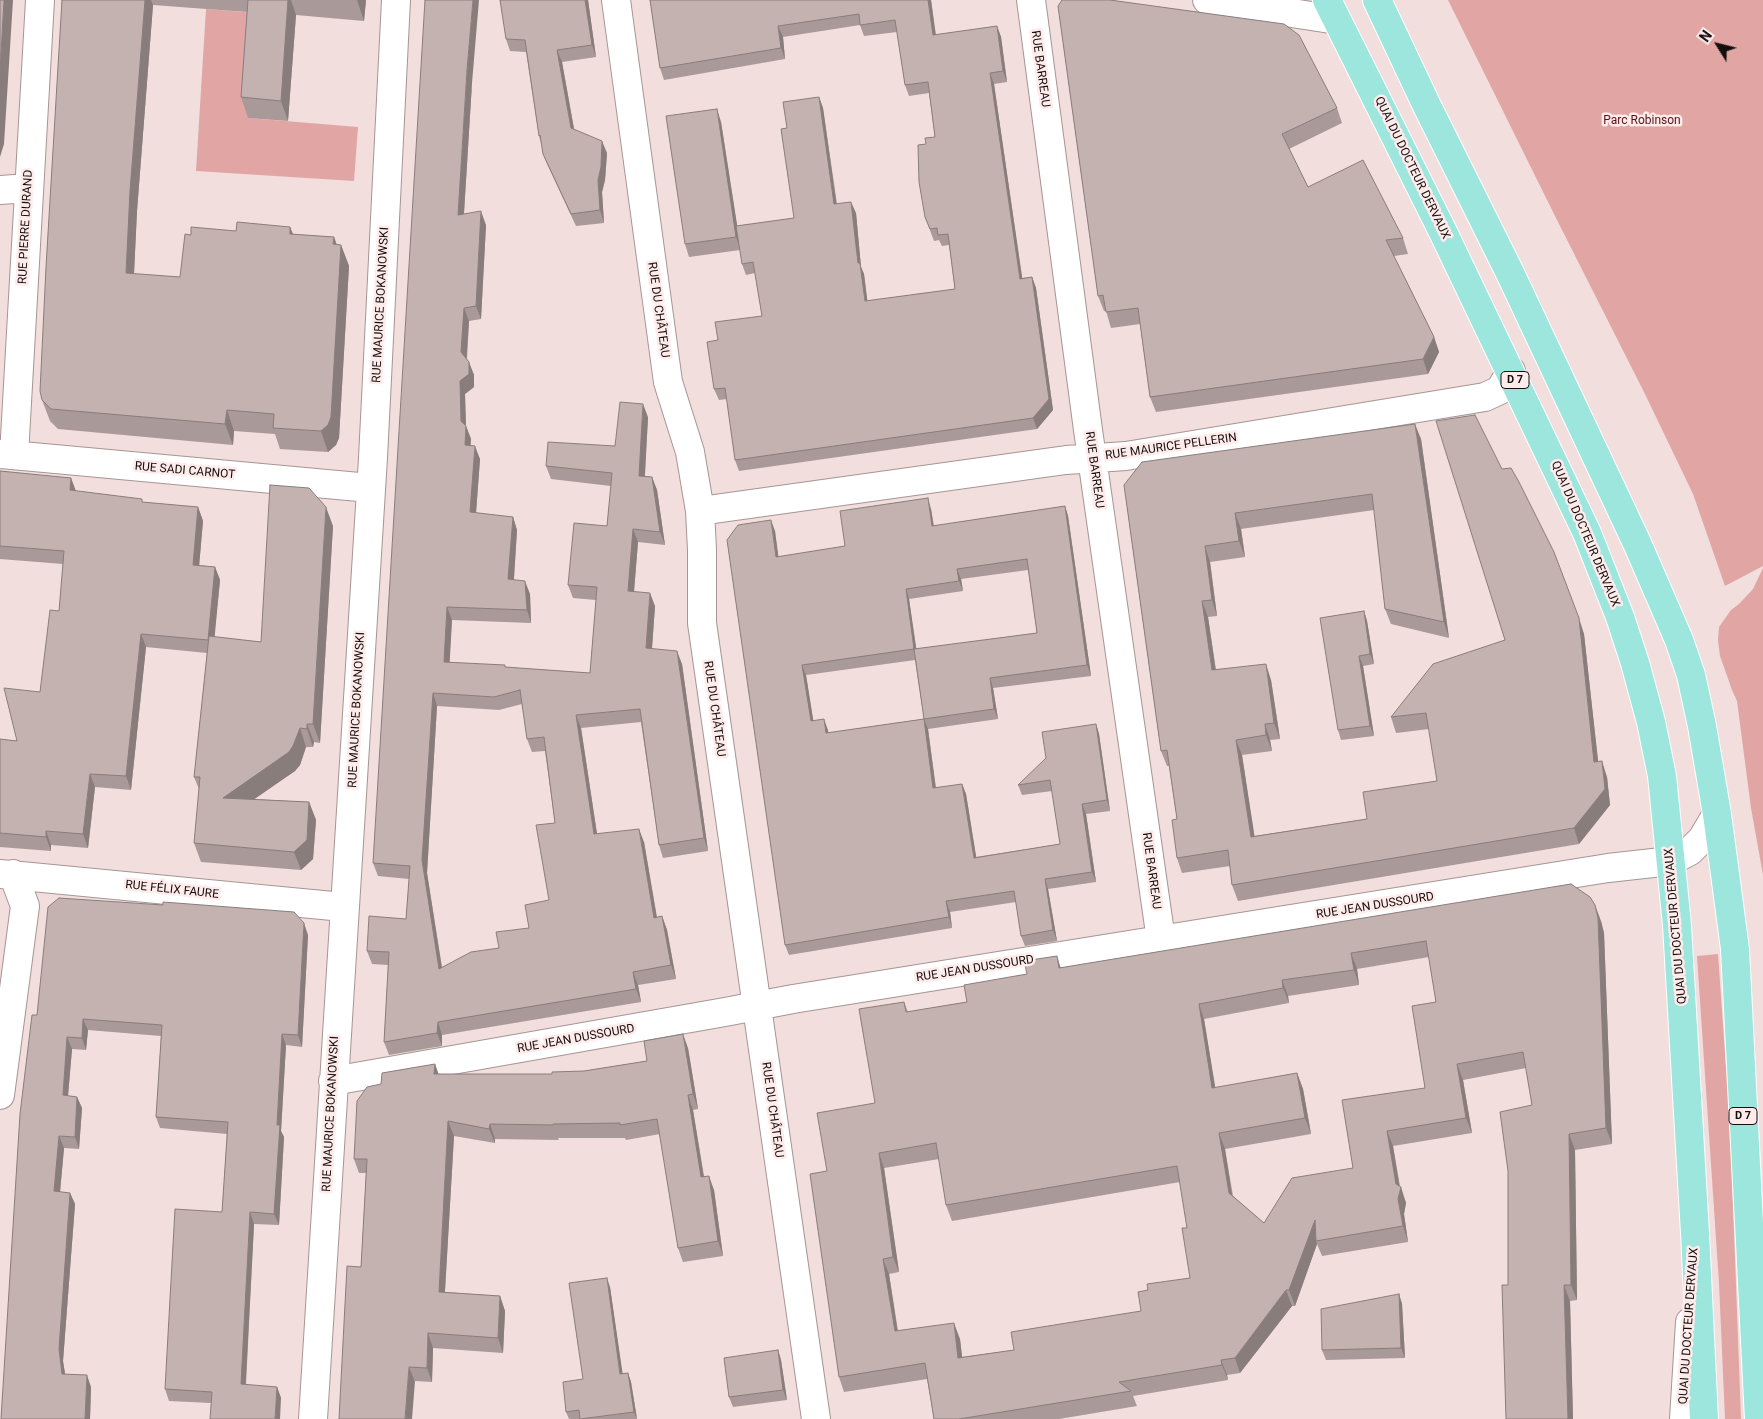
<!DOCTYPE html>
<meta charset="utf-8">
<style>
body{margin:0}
#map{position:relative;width:1763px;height:1419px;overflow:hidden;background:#f1dedd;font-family:Roboto,sans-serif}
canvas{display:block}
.north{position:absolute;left:1693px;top:20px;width:50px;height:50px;-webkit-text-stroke:4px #feebea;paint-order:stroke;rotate:306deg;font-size:14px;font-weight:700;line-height:20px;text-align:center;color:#140e0e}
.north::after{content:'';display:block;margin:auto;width:18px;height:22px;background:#140e0e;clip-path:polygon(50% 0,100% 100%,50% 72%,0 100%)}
</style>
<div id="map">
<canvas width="1763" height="1419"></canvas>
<div class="north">N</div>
</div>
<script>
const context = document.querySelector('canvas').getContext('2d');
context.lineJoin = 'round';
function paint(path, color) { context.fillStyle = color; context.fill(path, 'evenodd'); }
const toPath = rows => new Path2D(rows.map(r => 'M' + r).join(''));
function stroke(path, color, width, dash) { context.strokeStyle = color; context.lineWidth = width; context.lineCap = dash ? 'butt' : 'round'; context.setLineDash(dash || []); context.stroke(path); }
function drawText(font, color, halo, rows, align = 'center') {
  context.font = font + ' Roboto,sans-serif'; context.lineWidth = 5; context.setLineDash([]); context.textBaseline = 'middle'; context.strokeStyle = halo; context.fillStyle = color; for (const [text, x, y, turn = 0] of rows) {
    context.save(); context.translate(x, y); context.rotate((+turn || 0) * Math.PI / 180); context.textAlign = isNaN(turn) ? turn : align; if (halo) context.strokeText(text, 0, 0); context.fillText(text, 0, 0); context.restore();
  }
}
paint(toPath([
 [1448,0,1763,0,1763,566,1725,586,1693,494,1645,394,1557,220],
 [206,9,256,13,248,118,358,127,354,181,196,171],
 [1763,568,1763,875,1751,808,1737,701,1732,690,1720,656,1718,640,1719,627,1731,610,1739,604,1753,589],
 [1718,954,1730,1124,1741,1419,1725,1419,1719,1283,1697,956]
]), '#e1a5a4');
const minor = toPath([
 [616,0,668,382,690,452,700,511,702,550,702,623,816,1419],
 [1031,0,1088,430,1161,940],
 [1207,0,1337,20],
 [0,190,28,188],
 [0,454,370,488],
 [14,455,40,0],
 [700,511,1066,460,1126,456,1485,397,1500,390,1511,371],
 [0,874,343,907],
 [333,1081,725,1012,793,999,1608,868,1671,861,1690,851,1702,839,1717,814],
 [0,1095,25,906,13,874],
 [313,1419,373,458,396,0],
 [1684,1419,1690,1322]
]);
const primary = toPath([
 [1327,0,1443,232,1587,533,1620,617,1635,663,1651,722,1662,776,1677,925,1695,1233,1704,1419],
 [1377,0,1427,106,1510,273,1637,543,1679,640,1691,675,1702,726,1717,814,1735,949,1759,1419]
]);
stroke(minor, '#a79595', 30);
stroke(primary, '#fff', 30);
stroke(minor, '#fff', 28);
stroke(primary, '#9de6dd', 28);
paint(toPath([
 [62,0,366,0,364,21,296,15,288,121,248,118,241,97,247,12,153,5,137,211,134,274,180,277,191,235,290,227,293,234,334,237,337,245,341,245,349,266,339,438,336,445,328,452,280,449,275,434,234,431,233,445,58,429,50,421,42,400],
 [588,0,596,57,562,62,574,129,607,153,605,180,602,192,604,223,576,226,548,166,543,154,542,146,539,136,526,52,510,51,506,39],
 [650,0,931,0,936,35,997,26,1001,37,1007,82,994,84,1022,278,1032,277,1036,288,1053,410,1037,429,739,471,735,460,727,399,719,400,714,389,718,340,762,316,755,273,746,275,742,264,740,250,689,257,685,244,721,122,737,226,794,218,787,128,819,97,823,108,837,204,856,213,861,267,864,274,867,301,955,289,949,245,942,246,939,240,934,241,925,217,926,144,935,137,929,93,909,96,905,85,897,32,864,36,860,25,783,37,785,59,664,80,660,68],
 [1058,6,1337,108,1342,123,1289,149,1308,187,1403,238,1408,254,1394,256,1434,337,1439,352,1428,374,1156,412,1150,397,1140,324,1111,328,1106,311,1104,311,1098,296],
 [472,83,464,214,486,225,481,319,469,321,467,359,474,375,474,387,465,394,466,426,471,439,470,445,480,459,476,513,513,517,517,530,514,579,530,594,531,623,452,620,449,662,506,667,590,673,596,600,573,598,568,585,607,526,611,486,551,479,546,466,615,446,648,417,645,476,652,477,657,490,665,545,638,542,634,591,655,606,652,649,682,664,708,851,663,858,659,845,641,722,581,728,597,834,644,842,657,917,662,916,667,930,676,979,638,985,641,1002,442,1035,442,1046,389,1055,384,1042,388,965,372,964,367,951,406,919,409,879,378,876,373,863],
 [522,704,527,739,532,752,545,751,555,823,549,900,529,928,499,948,442,967,427,873,437,706,499,710],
 [1421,439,1449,638,1391,624,1385,609,1374,510,1241,529,1245,557,1210,562,1217,616,1208,617,1216,670,1271,680,1280,739,1270,740,1272,751,1242,755,1254,836,1367,819,1437,781,1429,729,1396,733,1391,717,1505,640,1502,469,1584,634,1598,762,1607,777,1610,805,1579,844,1238,901,1232,885,1230,866,1182,873,1177,858,1177,819,1169,766,1167,766,1161,751,1124,485],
 [0,471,71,478,75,491,143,502,198,507,203,521,199,565,215,567,220,580,214,637,261,642,333,526,320,743,314,742,313,747,306,747,300,765,295,771,254,799,309,802,316,820,313,859,301,870,201,862,194,843,199,789,194,777,207,653,146,647,131,790,95,787,88,848,51,845,51,851,0,847,0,739,17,741,40,692,59,611,63,564,0,559],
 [1065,506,1068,516,1091,676,993,688,998,719,928,729,936,788,962,784,966,794,976,857,1060,844,1052,791,1022,795,1018,785,1096,724,1099,734,1110,811,1086,814,1096,882,1048,889,1057,941,1025,946,1021,936,1016,902,950,912,952,928,789,955,785,945,775,531,778,557,845,546,931,509,934,526],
 [1028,570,1037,633,916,649,909,599,963,591,961,579],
 [915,660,924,719,828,733,828,730,813,720,806,675],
 [1364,611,1367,621,1374,664,1363,666,1374,736,1341,740,1338,730],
 [1601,921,1604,933,1612,1144,1575,1150,1577,1300,1570,1301,1573,1419,1506,1419,1508,1285,1532,1105,1526,1068,1463,1080,1472,1133,1393,1146,1400,1186,1406,1203,1404,1214,1408,1242,1322,1256,1317,1244,1295,1306,1292,1306,1240,1373,1227,1375,1228,1380,1133,1396,1137,1406,1059,1419,934,1419,927,1379,844,1392,839,1377,827,1171,875,1103,904,1002,908,1012,967,1002,1027,974,1061,968],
 [1429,957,1436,1002,1425,1088,1353,1168,1264,1223,1233,1196,1225,1149,1311,1134,1303,1089,1297,1073,1215,1088,1204,1019,1289,1003,1288,996,1359,985,1357,969],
 [939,1159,946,1205,952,1221,1180,1182,1187,1228,1190,1278,1148,1290,1141,1311,1014,1350,962,1357,960,1339,898,1331,889,1274,899,1272,884,1168],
 [308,935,302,1047,286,1045,281,1131,284,1137,279,1225,254,1224,246,1385,277,1387,281,1398,211,1403,169,1401,165,1389,222,1212,227,1134,160,1128,156,1117,161,1036,88,1030,86,1050,72,1049,68,1096,77,1097,82,1108,79,1149,64,1148,60,1192,70,1193,75,1204,63,1361,65,1374,91,1387,90,1419,1,1419,37,1015],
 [688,1048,698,1109,693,1110,704,1176,714,1190,723,1256,683,1262,678,1248,660,1134,626,1140,625,1138,558,1138,559,1140,495,1139,495,1143,454,1136,445,1292,500,1296,505,1311,503,1353,433,1348,432,1382,415,1381,361,1267,366,1173,359,1173,354,1159,381,1084,435,1064,438,1074,552,1074,584,1071,647,1061],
 [610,1287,622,1373,628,1373,631,1382,637,1419,569,1419,566,1412,583,1379],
 [1399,1294,1402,1304,1405,1358,1326,1360,1322,1350],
 [778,1350,781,1360,787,1400,733,1407,729,1397]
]), '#a99998');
paint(toPath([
 [4,0,13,0,4,144,0,157,0,71],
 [145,0,151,0,153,5,137,211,133,294,126,273,130,191],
 [288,0,291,0,296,15,288,121,281,101],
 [357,0,366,0,364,21],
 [473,0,479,0,472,83,463,228,458,215,467,70],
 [585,0,588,0,596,57,592,45],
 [928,0,931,0,937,46,933,35],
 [778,26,783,37,785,59,781,48],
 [997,26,1001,37,1007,82,1003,71],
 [557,50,562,62,576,140,571,128],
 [990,73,994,84,1024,290,1020,279],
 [819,97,823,108,838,215,834,204],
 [717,109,721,122,741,250,736,237],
 [602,141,607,153,605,180,602,192,604,223,600,210,598,180],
 [851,202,856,213,861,267,864,274,869,313,865,301,858,263],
 [481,211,486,225,481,319,476,306],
 [290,227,298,247,290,234],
 [334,237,340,255,341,245,349,266,339,438,336,445,328,452,321,431],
 [1032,277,1036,288,1053,410,1037,429,1033,418],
 [464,308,469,321,466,366,461,352],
 [1434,337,1439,352,1428,374,1423,359],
 [469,362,474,375,474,387,465,394,466,429,466,426,471,439,470,458,465,445,461,421,460,381],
 [643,404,648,417,644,489,639,476],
 [227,410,234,431,233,445,225,424],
 [1415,424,1421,439,1449,638,1444,622],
 [475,446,480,459,475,526,470,512],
 [652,477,657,490,665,545,660,532],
 [71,478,76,491,70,490],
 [928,498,931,509,935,536,932,526],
 [1065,506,1068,516,1091,676,1087,665],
 [198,507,203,521,198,579,193,565],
 [326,507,333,526,320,743,313,724],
 [1235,513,1241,529,1245,557,1239,541],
 [513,517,517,530,513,592,508,579],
 [771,520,775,531,780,568,776,557],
 [633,529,638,542,633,604,628,591],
 [1205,546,1210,562,1217,616,1212,600],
 [215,567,220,580,213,654,208,640],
 [957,569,961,579,963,591,959,581],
 [525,581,530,594,531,623,527,610],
 [906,589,909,599,918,660,914,649],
 [650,593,655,606,651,661,646,648],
 [1202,601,1208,617,1218,686,1212,670],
 [447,607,452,620,449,675,444,662],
 [1364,611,1367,621,1374,664,1370,654],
 [1579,618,1584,634,1600,778,1594,762],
 [141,634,146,647,131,790,126,776],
 [677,651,682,664,708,851,704,838],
 [1359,656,1363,666,1374,736,1370,726],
 [1266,664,1271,680,1280,739,1274,723],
 [802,665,806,675,815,731,811,721],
 [990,678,993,688,998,719,994,709],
 [433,693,437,706,427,873,444,982,439,969,422,860],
 [576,715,581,728,599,847,594,834],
 [824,719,828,730,830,744,826,733],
 [924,719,928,729,937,798,933,788],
 [307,724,314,742,313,747,307,729],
 [1096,724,1099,734,1110,811,1107,800],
 [1265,724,1270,740,1272,751,1266,735],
 [300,728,306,747,300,765,295,771,230,816,223,798],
 [1236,740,1242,755,1257,852,1251,837],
 [1602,761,1607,777,1610,805,1579,844,1574,828],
 [90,774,95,787,88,848,83,834],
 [962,784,966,794,978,868,974,858],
 [309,802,316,820,313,859,301,870,294,852],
 [1082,804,1086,814,1096,882,1092,872],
 [639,829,644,842,659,931,654,918],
 [46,831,51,845,51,851,46,837],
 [1045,879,1048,889,1057,941,1053,930],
 [946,901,950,912,952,928,949,917],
 [1595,905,1601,921,1604,933,1612,1144,1606,1128],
 [662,916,667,930,676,979,671,965],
 [304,923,308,935,302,1047,298,1035],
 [1351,953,1357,969,1359,985,1354,970],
 [1057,956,1062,972,1059,968],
 [633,972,638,985,641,1002,636,989],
 [1282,980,1288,996,1289,1003,1283,988],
 [1199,1004,1204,1019,1218,1104,1212,1088],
 [83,1019,88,1030,86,1050,82,1038],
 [438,1022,442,1035,442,1046,437,1033],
 [282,1034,286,1045,281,1131,284,1137,279,1225,274,1214,277,1125],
 [683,1034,688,1048,698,1109,693,1094],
 [67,1037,72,1049,67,1107,63,1095],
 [435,1064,440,1078,434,1074],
 [1457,1064,1463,1080,1472,1133,1466,1118],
 [1297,1073,1303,1089,1311,1134,1305,1118],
 [688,1095,693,1110,706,1191,701,1177],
 [77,1097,82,1108,79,1149,75,1137],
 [448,1121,454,1136,444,1306,439,1292],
 [490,1124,495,1139,495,1143,489,1129],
 [1387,1131,1393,1146,1400,1190,1401,1187,1406,1203,1404,1214,1408,1242,1403,1226],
 [1219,1133,1225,1149,1234,1208,1229,1193],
 [1569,1134,1575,1150,1577,1300,1571,1285],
 [59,1136,64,1148,59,1203,54,1191],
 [879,1153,884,1168,899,1272,893,1257],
 [709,1176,714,1190,723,1256,718,1241],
 [70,1193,75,1204,63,1361,67,1386,62,1374,59,1349],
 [250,1212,254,1224,245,1396,241,1384],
 [1315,1220,1316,1241,1317,1244,1295,1306,1289,1290],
 [883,1259,889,1274,900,1347,895,1331],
 [607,1278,610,1287,624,1383,620,1374],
 [1564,1285,1570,1301,1573,1419,1568,1419],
 [1286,1290,1292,1306,1240,1373,1235,1358],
 [1399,1294,1402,1304,1405,1358,1401,1348],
 [500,1296,505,1311,503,1353,498,1338],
 [954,1323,960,1339,964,1373,958,1358],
 [428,1333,433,1348,432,1382,427,1368],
 [778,1350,781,1360,787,1400,783,1390],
 [1221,1360,1227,1375,1228,1380,1222,1365],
 [409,1367,415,1381,412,1419,405,1419],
 [628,1373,631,1382,637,1419,634,1412],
 [87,1375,91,1387,90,1419,85,1419],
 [277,1387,281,1398,280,1419,275,1419]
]), '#897d7c');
const building = toPath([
 [0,0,4,0,0,71,0,0],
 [62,0,145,0,130,191,126,273,180,277,185,234,191,235,191,227,236,231,237,222,290,227,290,234,334,237,333,244,341,245,331,417,328,425,321,431,273,428,274,414,227,410,225,424,51,409,42,400,40,391,46,267,62,0],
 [248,0,288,0,281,101,241,97,248,0],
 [425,0,473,0,467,70,458,215,481,211,476,306,464,308,461,352,469,362,469,374,460,381,461,421,466,426,465,445,475,446,470,512,513,517,508,579,525,581,527,610,447,607,444,662,505,665,505,667,590,673,597,587,568,585,574,523,607,526,612,473,546,466,548,442,615,446,620,402,643,404,639,476,652,477,660,532,633,529,628,591,650,593,646,648,677,651,704,838,659,845,640,709,576,715,594,834,639,829,654,918,662,916,671,965,633,972,636,989,438,1022,437,1033,384,1042,389,952,367,951,369,916,406,919,410,866,373,863,425,0],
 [520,690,527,739,544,737,555,823,536,825,549,900,525,905,529,928,496,932,499,948,471,952,439,969,422,860,433,693,494,697,520,690],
 [500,0,585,0,592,45,557,50,571,128,602,141,601,167,598,180,600,210,571,214,543,154,540,135,539,136,525,40,506,39,500,0],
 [650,0,928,0,933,35,997,26,1003,71,990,73,997,121,1020,279,1032,277,1049,399,1033,418,735,460,725,388,714,389,707,342,718,340,715,322,762,316,753,262,742,264,736,226,794,218,781,129,787,128,783,102,819,97,834,204,851,202,858,263,860,263,865,301,955,289,948,234,938,235,937,228,930,229,925,217,919,182,918,145,926,144,925,138,935,137,928,82,905,85,895,20,860,25,859,14,778,26,781,48,660,68,650,0],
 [1062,0,1110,0,1284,24,1299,35,1337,108,1282,134,1308,187,1363,160,1403,238,1386,240,1434,337,1423,359,1150,397,1138,308,1106,312,1103,295,1098,296,1058,6,1062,0],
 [717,109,736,237,685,244,666,116,717,109],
 [1475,415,1502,469,1511,468,1519,482,1554,552,1579,618,1594,762,1602,761,1605,789,1574,828,1232,885,1228,850,1177,858,1172,820,1177,819,1167,750,1161,751,1124,485,1142,462,1415,424,1444,622,1385,609,1372,494,1235,513,1239,541,1205,546,1212,600,1202,601,1212,670,1266,664,1274,723,1265,724,1266,735,1236,740,1251,837,1367,819,1363,792,1437,781,1426,713,1391,717,1433,664,1505,640,1436,421,1475,415],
 [0,471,71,478,70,490,142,499,142,502,198,507,193,565,215,567,208,640,141,634,126,776,90,774,83,834,46,831,46,837,0,833,0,739,17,741,4,688,40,692,50,610,59,611,64,551,0,546,0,471],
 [270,485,309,488,326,507,313,724,307,724,307,729,300,728,293,746,289,752,223,798,309,802,307,840,294,852,194,843,200,777,194,777,209,636,261,642,270,485],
 [928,498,932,526,1065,506,1087,665,990,678,994,709,924,719,933,788,962,784,974,858,1060,844,1050,780,1018,785,1046,758,1042,732,1096,724,1107,800,1082,804,1092,872,1045,879,1053,930,1021,936,1014,891,946,901,949,917,785,945,727,540,738,525,771,520,776,557,845,546,840,511,928,498],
 [1027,559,1037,633,914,649,906,589,959,581,957,569,1027,559],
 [914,649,924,719,826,733,824,719,811,721,802,665,914,649],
 [1364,611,1370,654,1359,656,1370,726,1338,730,1320,618,1364,611],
 [1571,884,1590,897,1595,905,1598,918,1606,1128,1569,1134,1571,1285,1564,1285,1568,1419,1506,1419,1502,1285,1508,1285,1508,1171,1500,1112,1532,1105,1523,1052,1457,1064,1466,1118,1387,1131,1396,1184,1401,1187,1398,1199,1403,1226,1316,1241,1315,1220,1289,1290,1286,1290,1235,1358,1221,1360,1222,1365,1119,1382,1131,1391,959,1419,934,1419,925,1363,839,1377,810,1174,827,1171,817,1113,875,1103,859,1009,904,1002,906,1012,967,1002,964,985,1027,974,1024,961,1057,956,1059,968,1571,884],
 [1426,941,1436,1002,1412,1006,1425,1088,1342,1100,1353,1168,1292,1178,1264,1223,1229,1193,1219,1133,1305,1118,1297,1073,1212,1088,1199,1004,1283,988,1282,980,1354,970,1351,953,1426,941],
 [936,1143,946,1205,1177,1166,1187,1228,1182,1228,1190,1278,1147,1284,1148,1290,1138,1292,1141,1311,1011,1332,1014,1350,958,1358,954,1323,895,1331,883,1259,893,1257,879,1153,936,1143],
 [59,898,163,905,163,902,294,912,304,923,298,1035,282,1034,277,1125,280,1125,274,1214,250,1212,241,1384,277,1387,275,1419,210,1419,212,1392,165,1389,175,1209,222,1212,228,1122,156,1117,162,1025,83,1019,82,1038,67,1037,63,1095,77,1097,75,1137,59,1136,54,1191,70,1193,59,1349,62,1374,87,1375,85,1419,1,1419,20,1114,32,1015,37,1015,48,907,59,898],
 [683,1034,693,1094,688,1095,701,1177,709,1176,718,1241,678,1248,657,1119,620,1125,620,1123,553,1124,553,1125,490,1124,489,1129,448,1121,439,1292,500,1296,498,1338,428,1333,427,1368,409,1367,405,1419,339,1419,347,1266,361,1267,367,1159,354,1159,357,1101,367,1087,381,1084,382,1073,435,1064,434,1074,552,1074,552,1072,584,1071,647,1061,644,1041,683,1034],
 [607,1278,620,1374,628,1373,634,1412,580,1419,579,1410,566,1412,563,1382,583,1379,569,1283,607,1278],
 [1399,1294,1401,1348,1322,1350,1321,1309,1399,1294],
 [778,1350,783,1390,729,1397,724,1358,778,1350]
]);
paint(building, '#c4b2b1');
stroke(building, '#897d7c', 1);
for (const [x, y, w] of [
 [1515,380,28],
 [1743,1116,28]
]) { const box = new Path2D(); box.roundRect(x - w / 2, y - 8.5, w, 17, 4); context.fillStyle = '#feebea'; context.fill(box); stroke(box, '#140e0e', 1); }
drawText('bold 11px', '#140e0e', null, [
 ["D 7",1515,380],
 ["D 7",1743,1116]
]);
drawText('12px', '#140e0e', '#feebea', [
 ["RUE BARREAU",1040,69,82],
 ["QUAI DU DOCTEUR DERVAUX",1412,168,64],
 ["RUE PIERRE DURAND",26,227,-87],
 ["RUE MAURICE BOKANOWSKI",381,305,-87],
 ["RUE DU CHÂTEAU",658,310,82],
 ["RUE MAURICE PELLERIN",1171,447,-8],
 ["RUE BARREAU",1094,470,82],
 ["RUE SADI CARNOT",185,471,5],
 ["QUAI DU DOCTEUR DERVAUX",1585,534,67],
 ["RUE DU CHÂTEAU",714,709,82],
 ["RUE MAURICE BOKANOWSKI",357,710,-87],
 ["RUE BARREAU",1151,871,82],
 ["RUE FÉLIX FAURE",172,890,6],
 ["RUE JEAN DUSSOURD",1375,906,-9],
 ["QUAI DU DOCTEUR DERVAUX",1676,926,-95],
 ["RUE JEAN DUSSOURD",975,969,-9],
 ["RUE JEAN DUSSOURD",576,1039,-10],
 ["RUE DU CHÂTEAU",772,1110,82],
 ["RUE MAURICE BOKANOWSKI",331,1114,-87],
 ["QUAI DU DOCTEUR DERVAUX",1689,1326,-86]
]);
drawText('12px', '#551018', '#feebea', [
 ["Parc Robinson",1642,121]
]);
</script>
